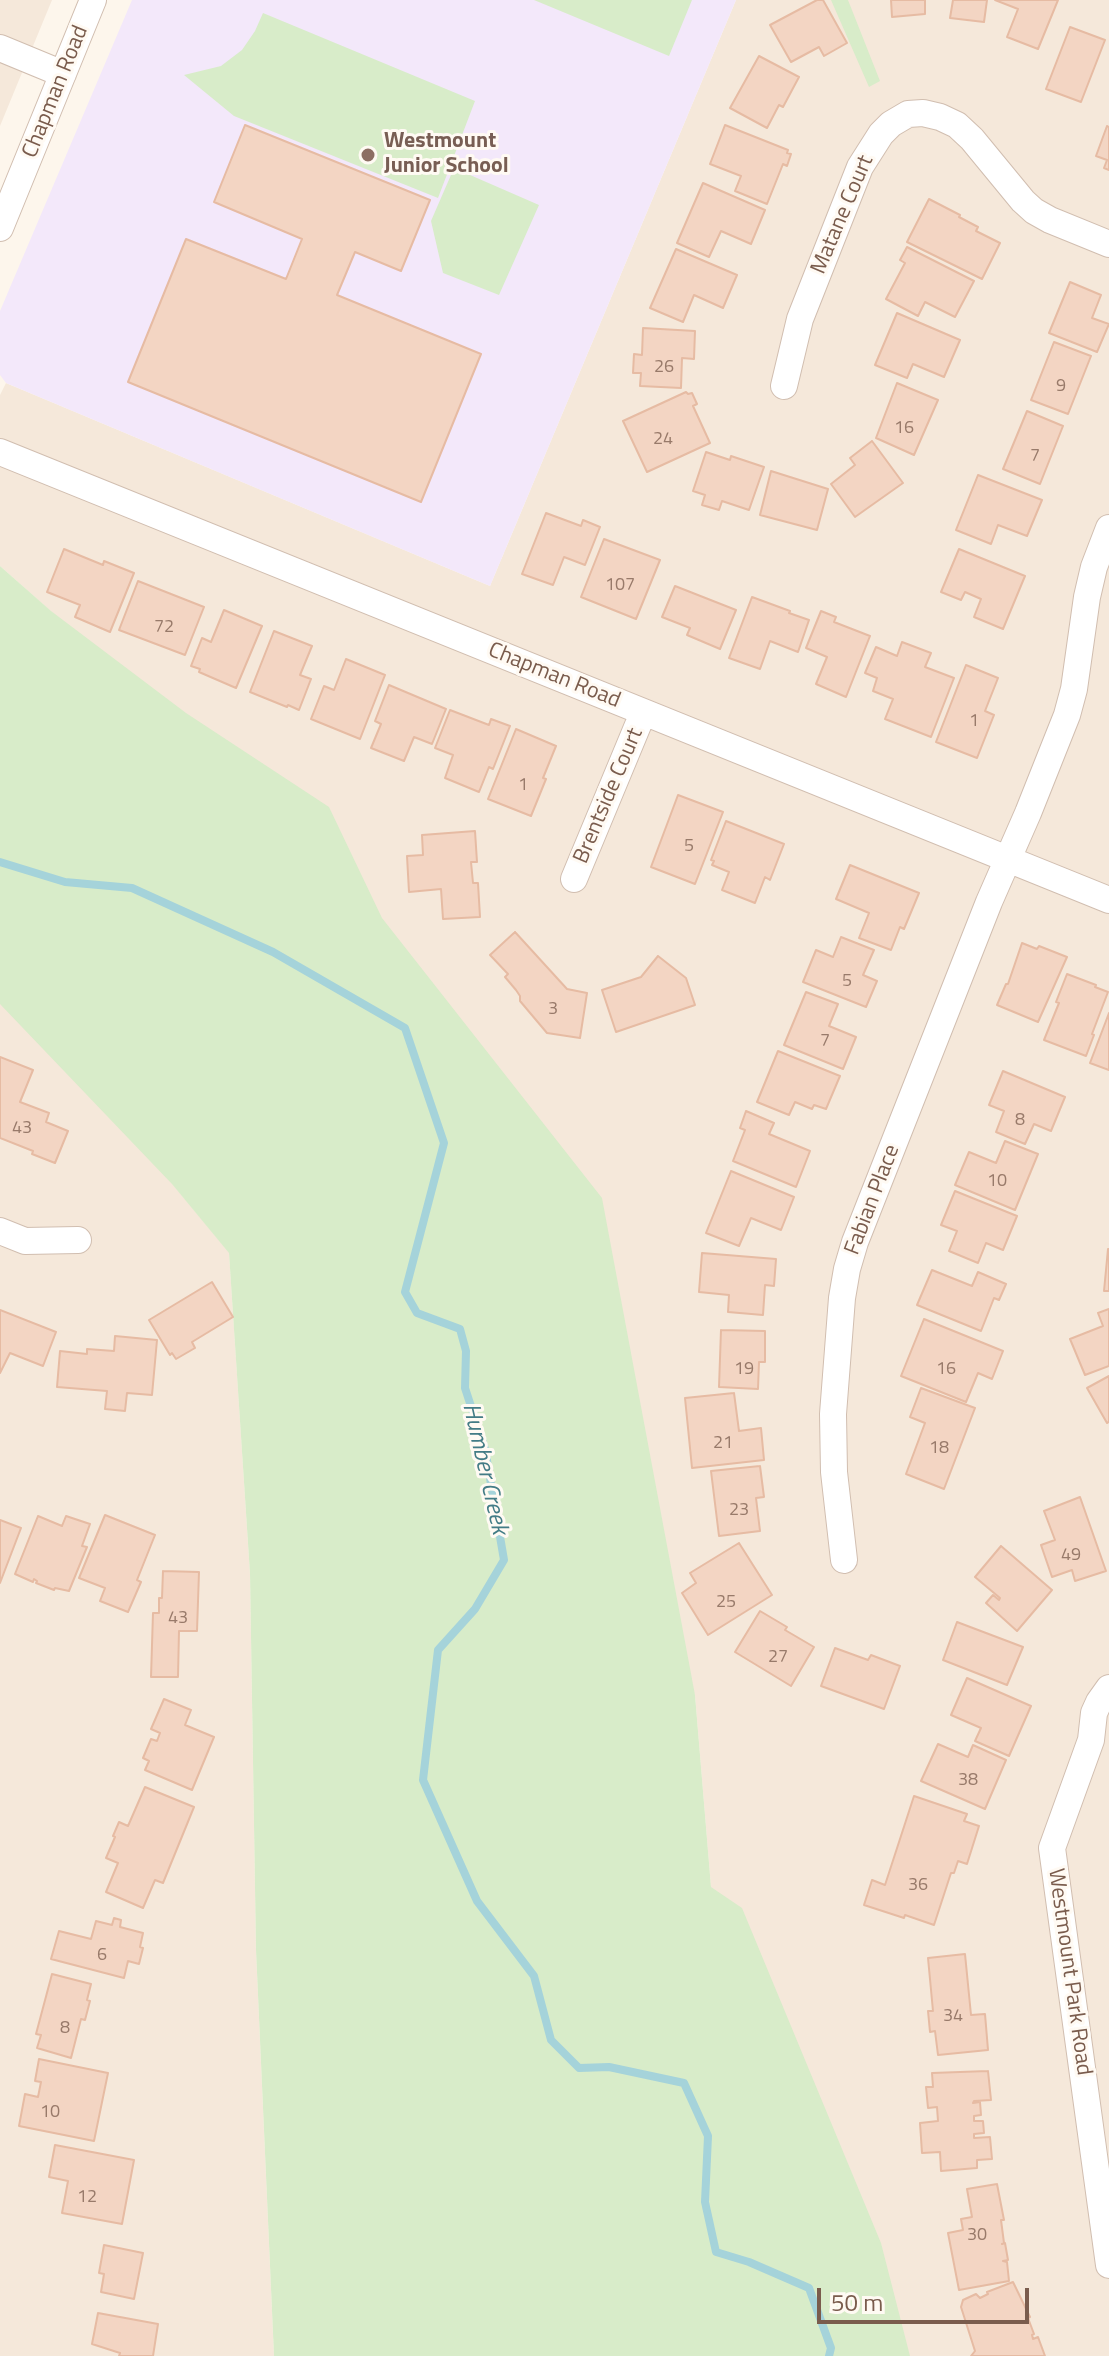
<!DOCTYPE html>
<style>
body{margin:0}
#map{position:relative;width:1109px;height:2356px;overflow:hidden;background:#fdf6ec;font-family:"Titillium Web",sans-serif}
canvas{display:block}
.scale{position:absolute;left:817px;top:2288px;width:212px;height:36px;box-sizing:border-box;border:4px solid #7a5c4d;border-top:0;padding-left:10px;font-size:24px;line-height:28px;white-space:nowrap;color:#7a5c4d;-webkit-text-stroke:6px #fffaf3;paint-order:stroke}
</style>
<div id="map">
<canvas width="1109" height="2356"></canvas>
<div class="scale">50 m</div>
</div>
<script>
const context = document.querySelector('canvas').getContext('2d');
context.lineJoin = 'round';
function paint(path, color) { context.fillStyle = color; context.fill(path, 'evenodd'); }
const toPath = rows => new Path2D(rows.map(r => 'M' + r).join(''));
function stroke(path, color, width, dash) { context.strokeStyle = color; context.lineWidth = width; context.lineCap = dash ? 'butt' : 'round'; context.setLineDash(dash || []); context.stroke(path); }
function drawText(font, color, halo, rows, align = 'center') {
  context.font = font + ' "Titillium Web",sans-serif'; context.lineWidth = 6; context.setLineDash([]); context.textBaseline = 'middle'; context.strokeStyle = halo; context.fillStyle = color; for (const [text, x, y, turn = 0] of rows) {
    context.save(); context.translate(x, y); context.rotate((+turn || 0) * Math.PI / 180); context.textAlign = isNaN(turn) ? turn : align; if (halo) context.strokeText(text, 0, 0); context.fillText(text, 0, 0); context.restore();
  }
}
paint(toPath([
 [0,0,52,0,0,126],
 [736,0,1109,0,1109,2356,750,2356,695,1695,178,725,0,566,0,395,6,383,490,586],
 [0,985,19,999,229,1252,250,1574,256,1950,274,2356,0,2356]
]), '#f5e8da');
paint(toPath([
 [132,0,736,0,490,586,6,383,0,375,0,311]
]), '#f3e8fa');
paint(toPath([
 [534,0,692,0,669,56],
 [831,0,848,0,880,81,869,87],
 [263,13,475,101,438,198,234,116,184,75,221,66,242,50,255,31],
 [454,168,539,205,499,295,443,273,431,221],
 [0,566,51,611,186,713,329,807,382,918,602,1198,695,1695,711,1887,742,1908,881,2243,910,2356,274,2356,256,1950,250,1574,229,1253,172,1184,0,1004]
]), '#d8ecc9');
stroke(toPath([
 [0,862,65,882,132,888,273,952,405,1028,444,1143,405,1292,417,1313,460,1329,466,1351,465,1388,485,1449,504,1560,475,1609,438,1650,423,1780,477,1901,534,1976,551,2040,579,2068,609,2067,684,2083,708,2136,705,2202,716,2252,749,2262,809,2288,831,2348,829,2356]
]), '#a5d3da', 8);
const building = toPath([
 [817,0,823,0,847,43,824,56,819,47,791,62,770,25,817,0],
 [891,0,925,0,925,14,892,17,891,0],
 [953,0,987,0,984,22,950,18,953,0],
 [995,0,1058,0,1038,49,1007,37,1018,9,995,0],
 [1070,27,1105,40,1081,102,1046,89,1070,27],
 [759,56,799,77,783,107,779,105,767,128,730,108,759,56],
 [245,125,430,200,401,271,355,252,337,295,481,354,421,502,128,382,186,239,286,279,302,239,214,202,245,125],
 [725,125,788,150,787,153,791,154,787,166,783,164,767,204,735,191,741,176,710,164,725,125],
 [1107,126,1109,127,1109,170,1104,168,1107,160,1096,156,1107,126],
 [703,183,765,210,751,244,721,231,709,257,677,243,703,183],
 [929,199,960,215,959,217,978,227,976,231,1000,243,982,279,907,242,929,199],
 [907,247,974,281,955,317,925,302,918,316,886,299,905,263,900,260,907,247],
 [676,249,737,275,723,308,694,295,683,322,650,308,676,249],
 [1070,282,1101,295,1092,318,1109,324,1097,352,1049,333,1070,282],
 [897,313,960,340,944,377,913,364,907,378,875,365,897,313],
 [643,328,695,331,694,359,682,358,681,388,640,386,641,373,633,373,634,354,642,355,643,328],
 [1054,342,1091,356,1068,414,1031,400,1054,342],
 [897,383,938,400,914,455,876,438,897,383],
 [686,392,688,394,692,393,697,404,693,406,710,443,647,472,623,421,686,392],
 [1027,411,1063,426,1040,484,1003,469,1027,411],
 [872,441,903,483,855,517,831,484,855,465,850,458,872,441],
 [706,452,730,460,731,456,764,467,749,510,722,501,719,510,702,505,705,495,693,491,706,452],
 [771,471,828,489,817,530,760,515,771,471],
 [978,475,1042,500,1027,536,998,525,991,544,956,530,978,475],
 [546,513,581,526,583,520,600,527,585,565,564,557,553,585,522,574,546,513],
 [604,539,660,560,636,619,581,597,604,539],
 [64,549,103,565,104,561,134,573,110,632,75,617,80,605,47,592,64,549],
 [959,549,1025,576,1003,629,974,617,981,599,965,592,961,600,941,592,959,549],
 [138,581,204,607,185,655,119,630,138,581],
 [675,586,736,610,720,649,687,635,690,628,662,617,675,586],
 [752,597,790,611,789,613,809,620,798,652,770,641,760,669,729,658,752,597],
 [224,610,262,626,236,688,199,672,200,669,191,666,202,638,211,642,224,610],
 [821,611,836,617,834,622,870,636,846,697,816,684,827,657,806,648,821,611],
 [274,631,312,646,300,675,311,679,299,710,288,705,287,707,250,692,274,631],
 [902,642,931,653,925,667,954,678,931,737,885,719,893,699,873,691,877,678,865,673,876,647,897,656,902,642],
 [346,659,385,675,360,739,311,719,324,686,334,690,346,659],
 [966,665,998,678,985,711,994,715,977,758,936,742,966,665],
 [389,685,446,709,432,744,414,737,404,761,371,748,381,724,375,721,389,685],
 [450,710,489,725,491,719,510,726,493,769,489,767,479,792,445,778,453,755,435,748,450,710],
 [516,729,556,746,543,778,546,779,531,816,488,799,516,729],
 [678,795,723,812,695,884,651,867,678,795],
 [726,821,784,844,770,880,765,877,755,903,722,890,729,872,712,865,714,861,711,860,726,821],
 [475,831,477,862,471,862,473,883,478,883,480,917,443,919,441,889,409,892,407,856,423,855,422,835,475,831],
 [850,865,919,893,904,929,900,927,891,950,859,938,869,913,836,899,850,865],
 [515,932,567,989,587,993,580,1038,547,1033,520,1001,520,996,516,990,505,977,508,974,490,955,515,932],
 [841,937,874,950,863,975,877,981,866,1007,803,982,816,950,833,957,841,937],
 [1022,943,1037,949,1039,946,1067,957,1038,1022,997,1005,1006,984,1008,984,1022,943],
 [658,956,686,978,695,1005,616,1032,602,990,641,977,658,956],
 [1067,974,1096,985,1095,987,1108,992,1092,1034,1094,1035,1086,1056,1044,1040,1059,1003,1056,1002,1067,974],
 [806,992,838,1004,829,1026,856,1037,843,1069,784,1045,806,992],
 [1109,1013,1109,1070,1090,1063,1109,1013],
 [778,1051,840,1076,826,1109,814,1105,812,1109,795,1102,789,1115,757,1102,778,1051],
 [0,1057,33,1070,20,1102,49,1113,46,1122,68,1131,55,1163,32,1154,33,1151,0,1138,0,1057],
 [1003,1071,1065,1097,1051,1131,1034,1124,1025,1144,996,1132,1004,1111,989,1105,1003,1071],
 [746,1111,774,1123,769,1134,810,1151,796,1187,733,1161,745,1130,740,1128,746,1111],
 [1005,1141,1038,1154,1015,1210,955,1185,969,1152,996,1163,1005,1141],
 [731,1171,794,1197,781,1230,751,1218,739,1246,706,1233,731,1171],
 [955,1191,1017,1216,1003,1250,986,1243,978,1263,949,1251,957,1231,941,1225,955,1191],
 [1108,1249,1109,1249,1109,1291,1104,1291,1108,1249],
 [702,1253,776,1259,774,1286,765,1285,763,1315,728,1312,729,1295,699,1292,702,1253],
 [932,1270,972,1286,978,1272,1006,1284,999,1300,994,1298,981,1331,917,1305,932,1270],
 [212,1282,233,1317,192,1342,195,1348,176,1359,172,1353,170,1355,149,1320,212,1282],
 [1109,1309,1109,1366,1085,1375,1070,1339,1103,1326,1098,1313,1109,1309],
 [0,1310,56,1332,43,1366,10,1353,0,1373,0,1310],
 [924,1319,1003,1351,992,1379,978,1373,966,1402,901,1376,924,1319],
 [721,1330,765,1331,765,1362,759,1362,758,1389,719,1387,721,1330],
 [115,1336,157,1340,152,1395,127,1393,125,1411,105,1409,107,1391,57,1387,60,1351,87,1354,87,1349,114,1351,115,1336],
 [1109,1376,1109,1422,1107,1423,1087,1388,1109,1376],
 [921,1388,975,1408,944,1489,906,1474,925,1423,910,1417,921,1388],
 [734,1393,739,1431,761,1428,764,1460,692,1468,685,1398,734,1393],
 [760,1466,764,1497,756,1498,760,1531,719,1536,711,1471,760,1466],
 [1080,1497,1106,1571,1075,1581,1072,1570,1052,1577,1041,1545,1055,1540,1044,1511,1080,1497],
 [105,1515,155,1535,137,1580,141,1582,128,1612,100,1601,105,1588,79,1578,105,1515],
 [38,1516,62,1526,66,1516,90,1524,82,1546,87,1547,69,1591,55,1588,54,1590,36,1583,37,1581,34,1579,33,1582,15,1574,38,1516],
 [0,1520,21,1528,0,1583,0,1520],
 [739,1543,772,1595,708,1635,682,1593,696,1583,690,1573,739,1543],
 [1001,1546,1052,1590,1017,1631,986,1603,993,1595,999,1600,1000,1598,975,1577,1001,1546],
 [163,1571,199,1572,197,1631,179,1631,178,1677,151,1677,153,1613,159,1613,159,1598,162,1598,163,1571],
 [760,1611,787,1627,785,1630,814,1647,791,1686,735,1652,760,1611],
 [957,1622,1023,1647,1007,1685,943,1660,957,1622],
 [835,1648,868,1660,871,1655,900,1666,884,1709,821,1686,835,1648],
 [967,1678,1031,1706,1009,1756,975,1741,981,1728,951,1715,967,1678],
 [164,1699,191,1710,185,1725,214,1737,192,1790,145,1770,149,1761,143,1758,151,1739,157,1741,160,1733,151,1729,164,1699],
 [938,1744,968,1757,973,1745,1006,1760,985,1809,921,1781,938,1744],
 [145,1787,194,1807,163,1883,155,1880,143,1908,106,1892,118,1863,106,1858,115,1837,113,1836,119,1822,128,1826,145,1787],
 [914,1796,967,1814,964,1821,979,1826,967,1864,958,1861,954,1873,951,1873,934,1925,905,1915,904,1918,864,1905,872,1880,885,1885,914,1796],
 [114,1918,121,1920,120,1927,143,1933,140,1947,143,1948,139,1964,128,1961,124,1978,51,1959,59,1931,91,1939,96,1921,112,1925,114,1918],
 [965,1954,971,2015,985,2014,988,2050,938,2055,935,2031,930,2032,928,2011,933,2011,928,1958,965,1954],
 [52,1974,91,1984,87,2000,90,2001,85,2020,81,2019,71,2058,37,2048,41,2035,36,2034,52,1974],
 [39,2059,108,2073,94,2141,19,2126,25,2094,38,2097,41,2082,35,2081,39,2059],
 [988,2071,991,2100,974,2101,973,2103,980,2102,981,2115,974,2116,974,2121,983,2121,984,2133,974,2134,974,2138,990,2137,992,2159,977,2160,977,2168,941,2171,940,2152,922,2153,920,2123,938,2121,937,2107,928,2108,926,2087,933,2087,932,2073,988,2071],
 [55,2145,134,2160,122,2224,62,2213,68,2181,49,2177,55,2145],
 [997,2184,1004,2220,1001,2220,1004,2243,1002,2244,1005,2243,1008,2260,1003,2261,1007,2262,1009,2281,959,2290,948,2233,963,2230,961,2219,972,2217,967,2189,997,2184],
 [104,2245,143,2253,134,2299,101,2292,104,2274,99,2273,104,2245],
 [1013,2282,1030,2317,1028,2318,1034,2334,1032,2335,1033,2339,1038,2337,1045,2356,971,2356,975,2351,961,2307,963,2300,976,2294,980,2298,988,2294,987,2292,1013,2282],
 [98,2313,158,2324,153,2356,119,2356,120,2353,92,2344,98,2313]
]);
paint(building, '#f3d5c3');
stroke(building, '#e6bba3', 2);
const minor = toPath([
 [0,48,63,74],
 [0,228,93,0],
 [784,386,800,319,860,167,881,134,891,124,908,114,923,113,940,117,957,125,972,139,1023,201,1034,211,1050,220,1109,244],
 [0,452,1109,900],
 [574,879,643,713],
 [0,1231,25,1241,78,1240],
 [844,1560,834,1472,833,1414,842,1298,847,1269,855,1242,989,902,1028,813,1067,715,1074,689,1087,597,1094,567,1109,528],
 [1109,1688,1099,1702,1094,1713,1091,1740,1052,1848,1109,2265]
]);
stroke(minor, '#d1beb0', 28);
stroke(minor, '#fff', 26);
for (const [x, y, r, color] of [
 [368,155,8,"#8d6e63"]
]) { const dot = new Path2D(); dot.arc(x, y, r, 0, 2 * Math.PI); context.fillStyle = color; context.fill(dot); stroke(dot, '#fffaf3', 3); }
drawText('18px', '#987a6a', null, [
 ["26",664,368],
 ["9",1061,387],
 ["16",904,429],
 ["24",663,440],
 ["7",1035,457],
 ["107",620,586],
 ["72",164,628],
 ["1",974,722],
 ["1",523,786],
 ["5",689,847],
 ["5",847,982],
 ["3",553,1010],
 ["7",825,1042],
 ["8",1020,1121],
 ["43",22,1129],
 ["10",997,1182],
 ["19",744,1370],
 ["16",946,1370],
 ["21",723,1444],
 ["18",939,1449],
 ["23",739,1511],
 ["49",1071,1556],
 ["25",726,1603],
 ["43",178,1619],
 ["27",778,1658],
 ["38",968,1781],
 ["36",918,1886],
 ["6",102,1956],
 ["34",953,2017],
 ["8",65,2029],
 ["10",50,2113],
 ["12",87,2198],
 ["30",977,2236]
]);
drawText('22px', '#7a5c4d', '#fffaf3', [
 ["Chapman Road",56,92,-68],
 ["Matane Court",843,215,-67],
 ["Chapman Road",554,676,22],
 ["Brentside Court",609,796,-67],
 ["Fabian Place",873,1200,-69],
 ["Westmount Park Road",1069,1972,82]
]);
drawText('bold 22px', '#785e54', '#fffaf3', [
 ["Westmount",384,142],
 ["Junior School",384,167]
], 'left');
drawText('italic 24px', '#437c86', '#fffaf3', [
 ["Humber Creek",484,1469,77]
]);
</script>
